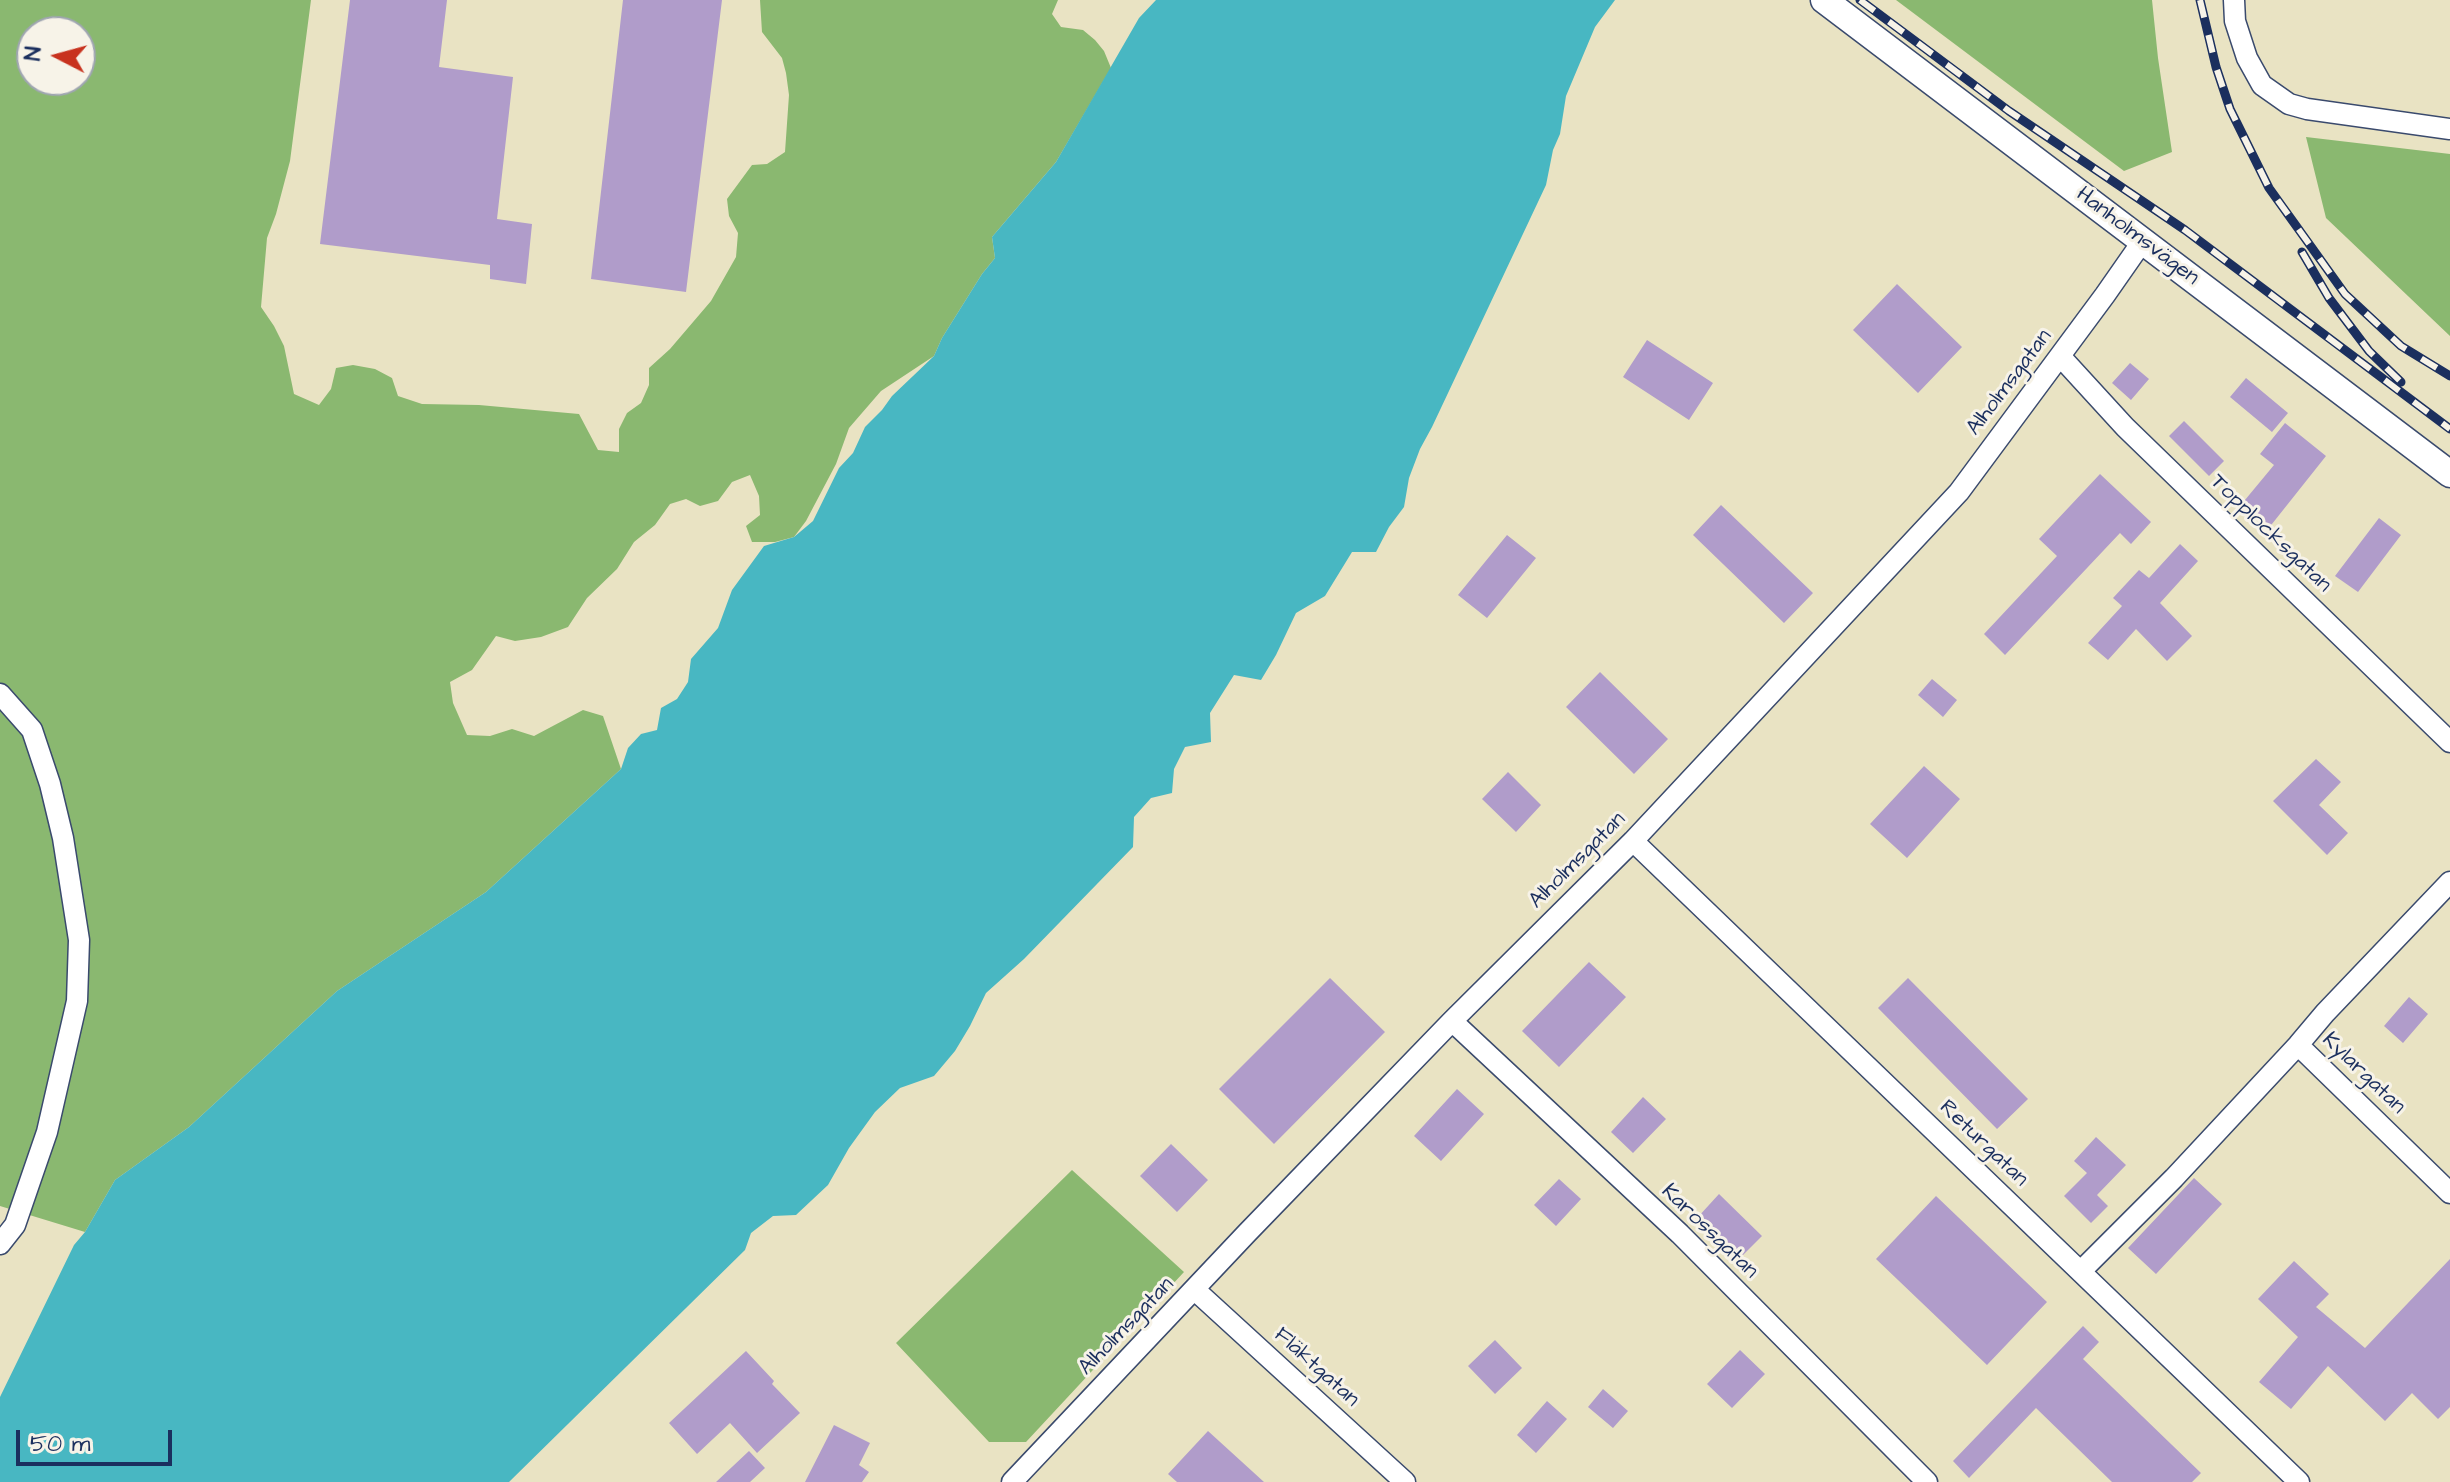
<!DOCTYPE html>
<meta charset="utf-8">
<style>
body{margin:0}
#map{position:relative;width:2450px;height:1482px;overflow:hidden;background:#e9e3c3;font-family:"Architects Daughter",sans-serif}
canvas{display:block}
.north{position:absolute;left:16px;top:16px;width:80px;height:80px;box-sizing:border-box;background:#f7f3e8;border:2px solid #9fa5b1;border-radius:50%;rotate:276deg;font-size:22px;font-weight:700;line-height:32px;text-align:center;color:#1b2f5e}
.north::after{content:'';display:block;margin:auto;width:28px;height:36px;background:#c8321e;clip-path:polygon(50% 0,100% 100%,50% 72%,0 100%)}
.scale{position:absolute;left:16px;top:1430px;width:156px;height:36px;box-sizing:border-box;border:4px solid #1b2f5e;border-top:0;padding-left:10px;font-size:24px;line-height:28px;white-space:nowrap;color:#1b2f5e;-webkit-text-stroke:6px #f7f3e8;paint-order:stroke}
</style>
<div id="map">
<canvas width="2450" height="1482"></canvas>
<div class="north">N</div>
<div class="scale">50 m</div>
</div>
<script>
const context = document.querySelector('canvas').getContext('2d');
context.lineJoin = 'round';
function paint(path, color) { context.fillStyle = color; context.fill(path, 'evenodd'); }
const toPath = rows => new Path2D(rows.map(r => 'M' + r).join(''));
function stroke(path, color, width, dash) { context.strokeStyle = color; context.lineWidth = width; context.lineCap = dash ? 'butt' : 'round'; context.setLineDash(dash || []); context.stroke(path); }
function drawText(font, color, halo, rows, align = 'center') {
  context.font = font + ' "Architects Daughter",sans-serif'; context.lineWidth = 6; context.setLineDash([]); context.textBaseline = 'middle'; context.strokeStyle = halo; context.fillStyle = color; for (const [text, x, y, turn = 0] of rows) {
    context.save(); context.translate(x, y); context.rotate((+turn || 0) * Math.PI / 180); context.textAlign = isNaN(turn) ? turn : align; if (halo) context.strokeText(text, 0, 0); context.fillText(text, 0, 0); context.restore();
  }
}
paint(toPath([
 [0,0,311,0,290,161,276,214,267,238,261,307,274,326,284,346,294,394,319,405,331,389,336,368,353,365,375,369,392,378,398,396,422,404,479,405,579,414,598,450,619,452,619,429,627,413,641,403,649,385,649,368,670,349,711,301,736,257,738,233,729,216,727,199,752,165,767,164,785,152,789,95,786,73,782,58,762,32,760,0,1058,0,1052,14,1061,27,1083,30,1095,40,1104,51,1111,68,1056,162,992,237,995,258,982,274,942,338,934,356,881,391,849,428,836,464,806,521,794,537,775,542,752,542,746,526,760,515,759,496,750,475,732,482,718,501,700,506,686,499,670,504,655,525,634,542,617,569,587,598,568,627,541,637,515,641,496,636,472,670,450,682,453,703,467,735,490,736,512,729,534,736,583,710,603,716,621,769,486,892,337,991,189,1127,115,1180,85,1232,0,1206],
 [32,32,80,32,80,80,32,80],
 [1896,0,2152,0,2158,58,2172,152,2124,171],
 [2306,137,2450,154,2450,336,2326,218],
 [1072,1170,1184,1272,1026,1442,989,1442,896,1343]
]), '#8ab870');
paint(toPath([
 [1156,0,1615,0,1595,27,1566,96,1560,134,1553,150,1546,185,1432,427,1420,449,1409,478,1404,507,1389,527,1376,552,1352,552,1325,596,1296,613,1276,655,1261,680,1234,675,1210,713,1211,742,1185,747,1174,769,1172,793,1151,798,1134,817,1133,847,1024,959,986,993,970,1026,955,1051,934,1076,900,1088,875,1112,849,1148,828,1185,796,1215,773,1216,751,1233,745,1250,509,1482,0,1482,0,1397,74,1245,85,1232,115,1180,189,1127,337,991,486,892,621,769,628,748,641,734,657,730,661,708,677,699,688,682,691,659,718,628,732,590,764,546,794,537,813,521,839,468,853,453,865,427,882,410,892,396,934,356,942,338,982,274,995,258,992,237,1056,162,1139,18]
]), '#48b7c2');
paint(toPath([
 [350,0,447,0,439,67,513,77,497,219,532,224,526,284,490,279,490,265,320,244],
 [623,0,722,0,686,292,591,279],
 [1897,284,1962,347,1918,393,1853,330],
 [1647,340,1713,383,1689,420,1623,377],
 [2130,363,2149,379,2131,400,2112,383],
 [2246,378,2288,413,2272,432,2230,397],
 [2184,421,2224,461,2209,476,2169,436],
 [2285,423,2326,456,2268,529,2240,506,2274,465,2260,454],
 [2100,474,2151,522,2131,544,2120,533,2005,655,1984,634,2057,556,2039,539],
 [1721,505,1813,593,1784,623,1693,535],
 [2379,518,2401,535,2358,592,2335,576],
 [1507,535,1536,558,1487,618,1458,595],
 [2180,544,2198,561,2160,603,2192,636,2167,661,2136,629,2108,660,2088,643,2122,606,2113,598,2139,570,2149,578],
 [1600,672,1668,739,1634,774,1566,707],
 [1932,679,1957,700,1943,717,1918,695],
 [2316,759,2341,782,2319,805,2348,833,2327,855,2273,801],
 [1924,766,1960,799,1907,858,1870,824],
 [1508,772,1541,805,1516,832,1482,799],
 [1589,962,1626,997,1559,1067,1522,1031],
 [1330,978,1385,1032,1274,1144,1219,1089],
 [1908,978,2028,1099,1997,1129,1878,1008],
 [2409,997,2428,1014,2403,1043,2384,1026],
 [1457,1089,1484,1114,1441,1161,1414,1136],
 [1643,1097,1666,1119,1633,1153,1611,1132],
 [2096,1137,2126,1165,2097,1195,2108,1206,2091,1223,2064,1196,2087,1173,2074,1161],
 [1171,1144,1208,1180,1177,1212,1140,1176],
 [2194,1178,2222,1204,2156,1274,2128,1248],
 [1559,1179,1581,1199,1556,1226,1534,1205],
 [1719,1194,1762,1236,1740,1258,1698,1217],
 [1936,1196,2047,1302,1987,1365,1876,1259],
 [2450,1259,2450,1407,2438,1419,2412,1393,2385,1421,2328,1366,2291,1409,2259,1382,2298,1337,2258,1299,2294,1261,2329,1294,2316,1307,2365,1348],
 [2083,1326,2099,1342,2083,1359,2201,1473,2192,1482,2112,1482,2036,1408,1969,1478,1953,1461],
 [1495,1340,1522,1368,1495,1394,1468,1366],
 [1740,1350,1765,1374,1732,1408,1707,1384],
 [746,1351,774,1381,772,1384,800,1413,757,1453,730,1423,697,1454,669,1423],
 [1603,1389,1628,1411,1613,1428,1588,1407],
 [1547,1401,1567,1419,1536,1453,1517,1435],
 [834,1425,870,1443,859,1465,869,1472,862,1482,805,1482],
 [1208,1431,1264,1482,1177,1482,1168,1474],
 [749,1451,765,1468,750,1482,716,1482]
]), '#b09cca');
const minor = toPath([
 [2234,0,2235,21,2247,58,2262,85,2289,104,2307,109,2450,129],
 [2060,356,2125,427,2450,742],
 [0,694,32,730,50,784,63,838,79,940,77,1001,47,1132,15,1225,0,1244],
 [1633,841,2299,1482],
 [1452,1021,1680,1234,1927,1482],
 [2298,1045,2450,1193],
 [2081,1271,2174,1178,2298,1045,2325,1013,2450,882],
 [1195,1290,1405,1482],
 [1012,1482,1247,1233,1452,1021,1633,841,1959,492,2105,295,2142,242]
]);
const tertiary = toPath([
 [1824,0,2450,474]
]);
stroke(minor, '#3a4a6d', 23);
stroke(tertiary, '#3a4a6d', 29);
stroke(minor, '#fff', 20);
stroke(tertiary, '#fff', 26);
const rail = toPath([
 [1860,0,2009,111,2185,230,2450,429],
 [2200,0,2216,67,2230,109,2269,188,2345,294,2401,346,2450,376],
 [2302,252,2329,298,2369,351,2401,382]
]);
stroke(rail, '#1b2f5e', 9);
stroke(rail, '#f7f3e8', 6, [18]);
drawText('22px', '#1b2f5e', '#f7f3e8', [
 ["Hanholmsvägen",2137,237,37],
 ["Alholmsgatan",2010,383,-53],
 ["Topplocksgatan",2270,534,44],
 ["Alholmsgatan",1578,861,-45],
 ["Kylargatan",2363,1074,44],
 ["Returgatan",1983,1144,44],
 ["Karossgatan",1709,1232,44],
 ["Alholmsgatan",1127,1327,-46],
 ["Fläktgatan",1316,1368,42]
]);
</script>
